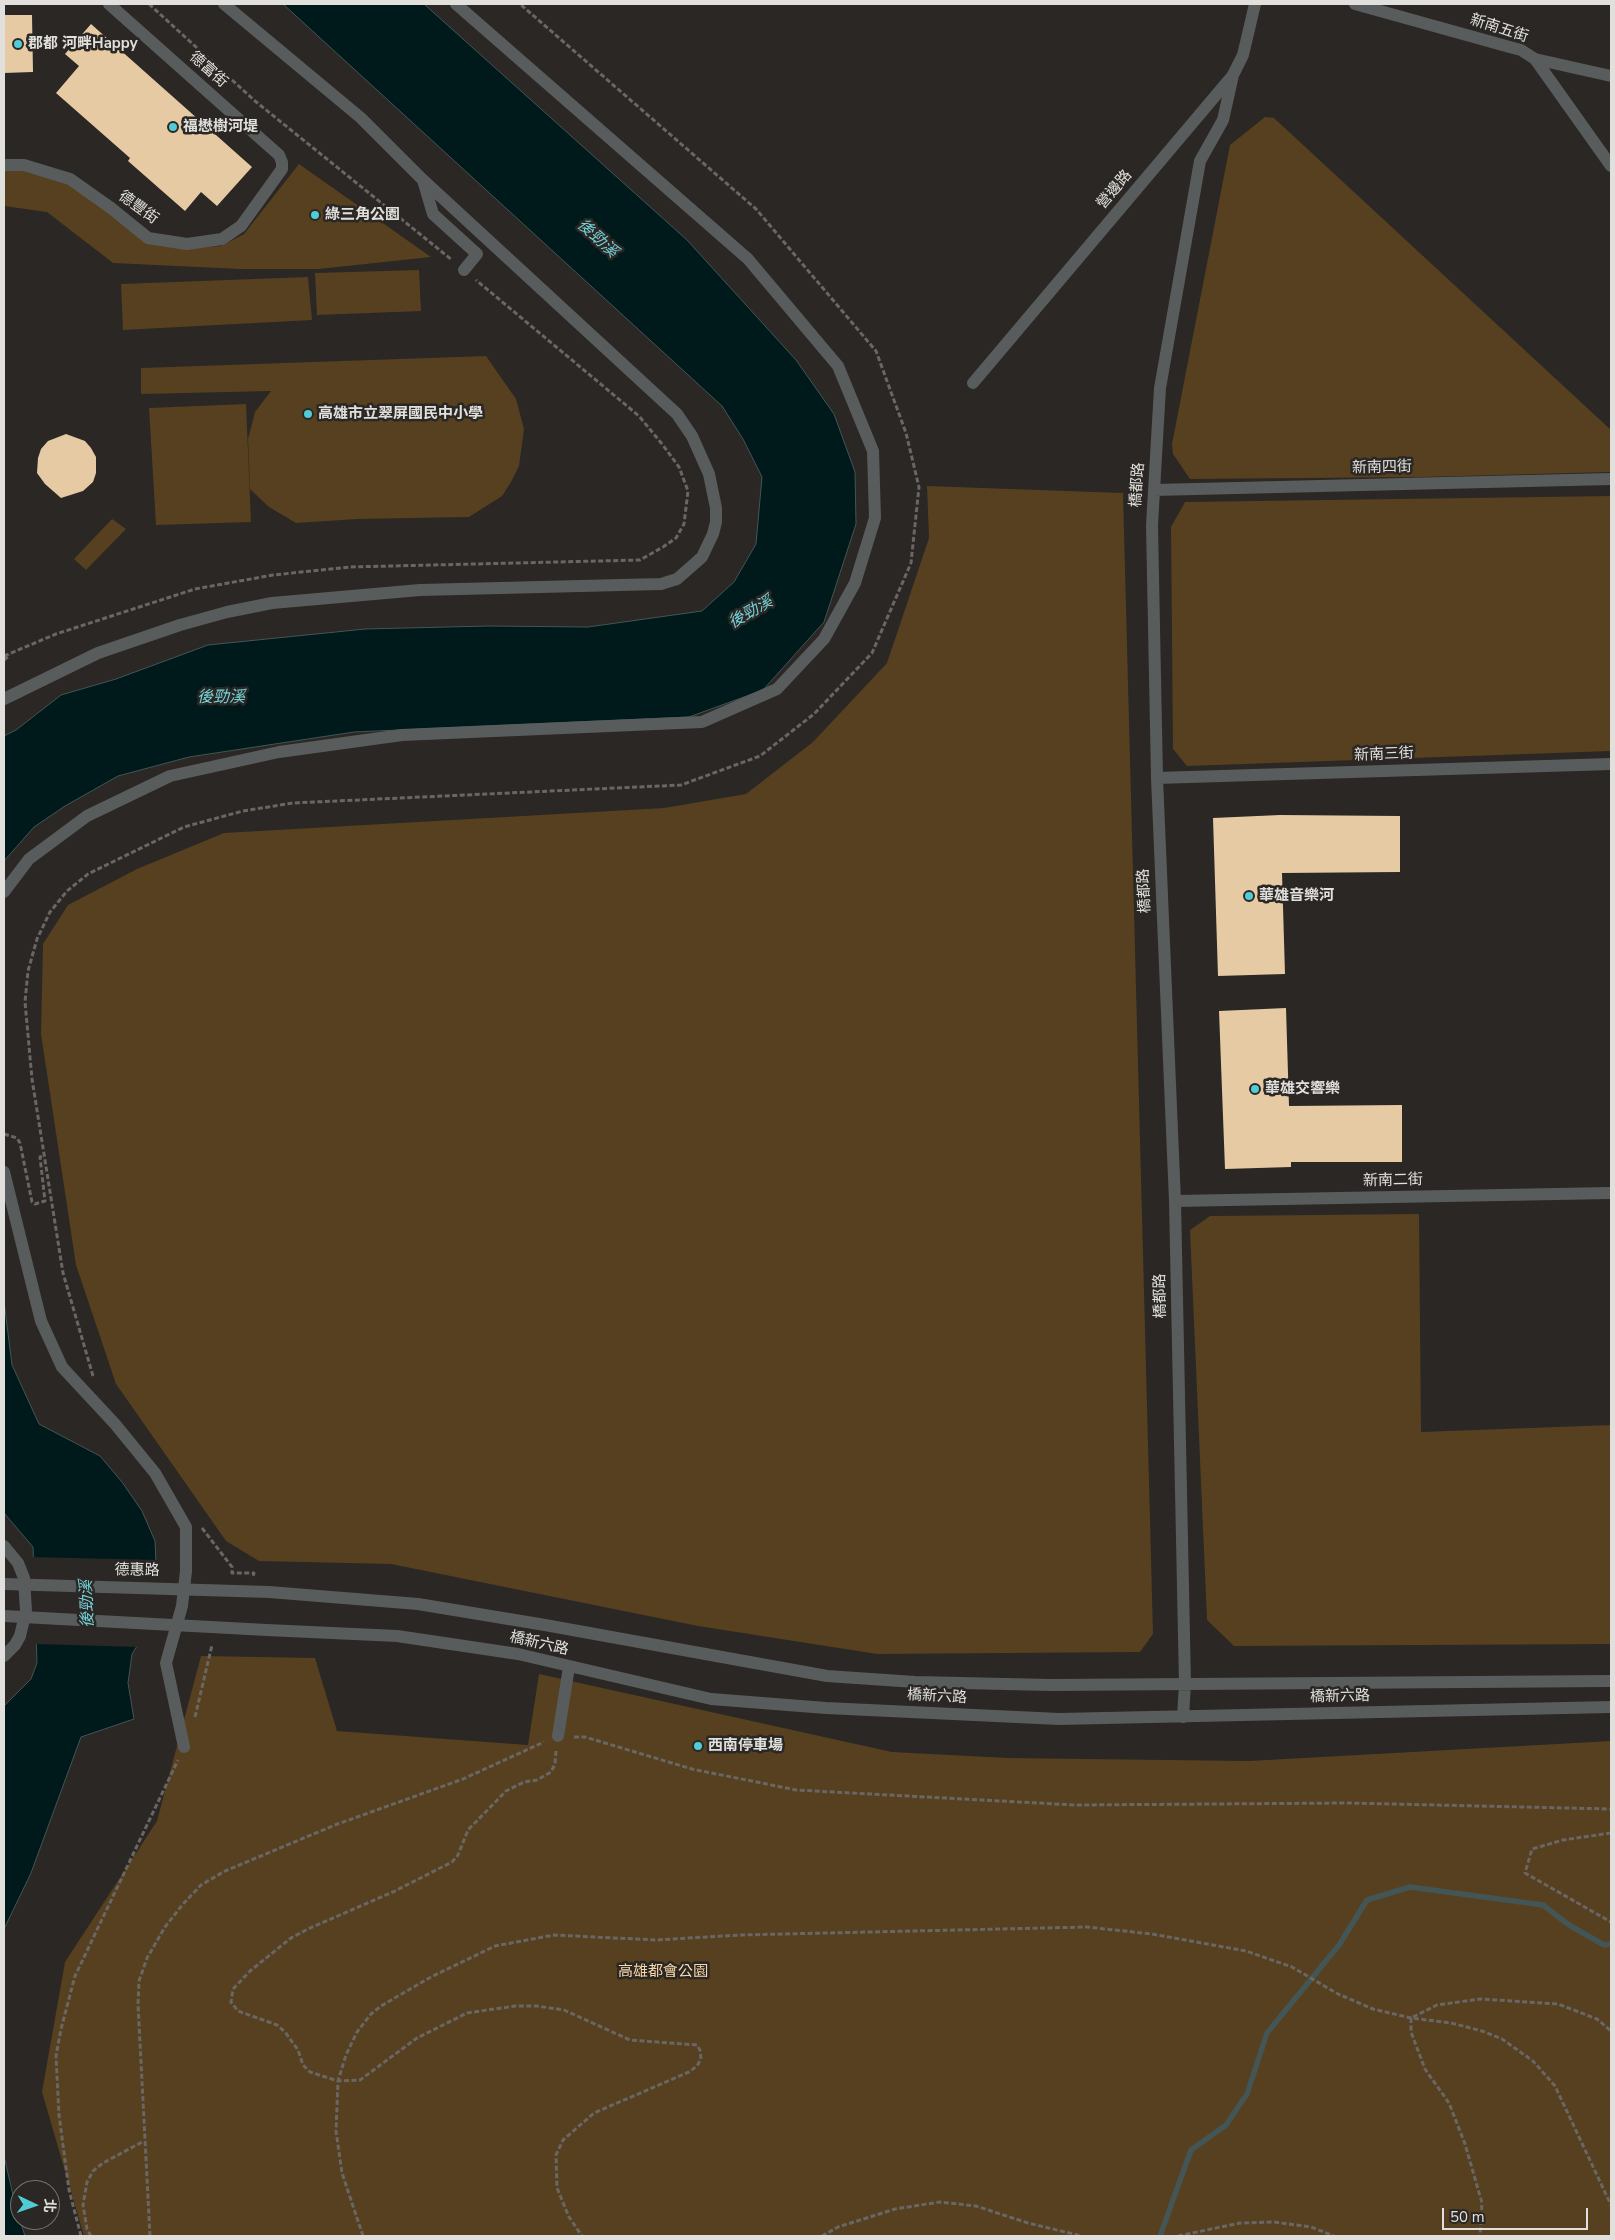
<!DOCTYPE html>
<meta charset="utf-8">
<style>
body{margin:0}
#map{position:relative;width:1615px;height:2240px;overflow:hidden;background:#2a2724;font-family:"Nunito Sans","Noto Sans TC",sans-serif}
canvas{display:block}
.frame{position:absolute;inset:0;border:5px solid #e1e0dd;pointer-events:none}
.north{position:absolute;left:10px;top:2180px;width:50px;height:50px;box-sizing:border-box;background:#2a2724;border:1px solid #73716e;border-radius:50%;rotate:93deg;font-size:14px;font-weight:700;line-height:20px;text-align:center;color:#e1e0dd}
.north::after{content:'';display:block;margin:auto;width:18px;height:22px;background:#51ccd4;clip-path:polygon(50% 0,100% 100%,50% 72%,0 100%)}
.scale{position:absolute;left:1442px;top:2208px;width:146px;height:22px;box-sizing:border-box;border:2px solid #e1e0dd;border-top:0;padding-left:6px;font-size:15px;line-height:18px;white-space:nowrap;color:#e1e0dd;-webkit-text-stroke:4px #2a2724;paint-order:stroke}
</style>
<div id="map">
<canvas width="1615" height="2240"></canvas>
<div class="frame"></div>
<div class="north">北</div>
<div class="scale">50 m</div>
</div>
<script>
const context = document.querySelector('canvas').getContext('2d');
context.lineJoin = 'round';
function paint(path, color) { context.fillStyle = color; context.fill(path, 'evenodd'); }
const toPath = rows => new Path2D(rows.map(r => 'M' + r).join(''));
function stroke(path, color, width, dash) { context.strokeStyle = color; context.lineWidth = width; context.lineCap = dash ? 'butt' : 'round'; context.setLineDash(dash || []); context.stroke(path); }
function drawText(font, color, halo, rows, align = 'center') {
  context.font = font + ' "Nunito Sans","Noto Sans TC",sans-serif'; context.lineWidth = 5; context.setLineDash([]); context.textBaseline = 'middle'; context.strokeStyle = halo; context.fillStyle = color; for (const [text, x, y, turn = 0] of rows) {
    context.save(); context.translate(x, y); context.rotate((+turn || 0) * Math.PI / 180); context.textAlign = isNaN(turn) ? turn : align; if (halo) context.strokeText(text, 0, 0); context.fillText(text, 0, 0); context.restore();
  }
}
paint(toPath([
 [1265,117,1274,118,1611,430,1611,472,1422,477,1190,479,1173,454,1172,444,1230,145],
 [299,164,431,257,319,269,240,269,113,263,47,212,4,206,4,165,69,184,150,243,184,249,221,246,244,234],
 [419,270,421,311,317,315,315,273],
 [308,277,312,320,123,330,121,284],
 [486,356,516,399,524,429,519,466,511,482,502,496,469,517,357,519,296,523,269,507,250,489,248,439,255,412,271,391,141,394,141,368],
 [246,404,251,522,156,525,149,408],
 [927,486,1123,493,1153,1634,1140,1652,877,1654,698,1626,391,1564,259,1561,226,1541,116,1384,76,1265,41,1034,43,944,68,905,137,869,224,833,664,808,746,794,813,742,887,663,929,538],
 [1611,496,1611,751,1187,766,1173,749,1171,527,1185,502],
 [112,519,126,529,86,570,74,559],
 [1419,1214,1421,1432,1611,1425,1611,1644,1234,1646,1207,1620,1190,1230,1210,1216],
 [201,1656,315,1658,337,1731,528,1745,539,1674,892,1752,1008,1758,1249,1761,1611,1741,1611,2236,84,2236,42,2092,65,1962,157,1821]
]), '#56401f');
const water = toPath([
 [283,4,424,4,687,240,796,360,834,414,855,472,856,524,824,622,763,690,689,717,354,732,189,757,118,776,65,806,34,827,4,861,4,736,16,730,61,695,116,679,208,645,365,629,489,626,588,627,702,611,734,582,756,544,762,477,743,439,722,406,283,4],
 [4,1301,12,1365,39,1424,100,1456,122,1482,142,1511,155,1541,157,1587,149,1627,132,1654,128,1683,134,1719,81,1737,31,1873,4,1929,4,1706,31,1679,37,1663,33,1547,4,1513,4,1301],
 [4,2156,16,2208,25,2236,4,2236,4,2156]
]);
paint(water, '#00191b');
stroke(water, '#455', 1);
paint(toPath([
 [31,1557,158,1560,160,1587,152,1627,139,1647,34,1644]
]), '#2a2724');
stroke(toPath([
 [1160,2236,1191,2150,1226,2125,1247,2094,1267,2033,1339,1945,1367,1900,1410,1887,1543,1905,1569,1925,1604,1945,1611,1944]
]), '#455', 5.5);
paint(toPath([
 [4,15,32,15,33,72,4,73],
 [91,24,252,167,217,206,201,192,185,211,128,161,130,158,56,93,79,66,65,54],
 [66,434,85,441,91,448,96,457,96,473,93,482,83,491,61,498,45,484,37,473,38,458,41,449,48,441],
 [1280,815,1400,816,1400,872,1282,873,1285,974,1218,976,1213,818],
 [1286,1008,1289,1106,1402,1105,1402,1162,1291,1162,1291,1167,1225,1169,1219,1011]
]), '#e6caa4');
stroke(toPath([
 [149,4,255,101,452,260],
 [4,656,56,634,195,589,273,575,350,567,640,560,663,547,676,538,684,524,688,491,679,467,662,444,639,416,476,280],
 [4,660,10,655],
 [4,1134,17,1138,20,1143,32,1202,35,1204,45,1201,40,1157,43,1156],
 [93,1376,63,1273,32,1079,25,1002,28,971,37,939,50,912,67,891,88,874,184,827,243,811,293,803,681,785,760,756,814,714,872,653,911,563,919,487,906,433,876,351,756,209,520,4],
 [202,1528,232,1567,232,1573,254,1573,253,1576],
 [195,1717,212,1645],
 [574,1737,585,1737,692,1769,796,1790,1075,1805,1348,1803,1611,1809],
 [556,1751,555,1764,551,1772,537,1780,524,1782,506,1791,468,1830,458,1855,452,1862,393,1892,310,1928,291,1938,250,1971,233,1989,231,2002,238,2011,277,2025,285,2032,298,2050,303,2065,310,2072,338,2081,360,2080,417,2038,467,2013,515,2006,537,2006,564,2010,630,2040,697,2045,700,2050,701,2059,697,2066,689,2072,594,2113,563,2140,556,2155,557,2188,569,2217,582,2236],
 [1611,1833,1563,1840,1532,1849,1525,1873,1611,1922],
 [1413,2017,1437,2005,1481,1999,1558,2004,1597,2019,1611,2031],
 [1411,2018,1411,2032,1425,2069,1449,2103,1465,2144,1482,2203,1480,2236],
 [81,2236,69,2190,59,2115,56,2056,61,2029,75,1976,178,1760],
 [91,2236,87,2229,83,2205,87,2182,93,2171,103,2163,144,2141],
 [150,2236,138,2004,139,1981,147,1958,165,1927,183,1904,201,1885,225,1871,335,1825,463,1779,544,1742],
 [363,2236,342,2173,336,2131,338,2081,346,2055,357,2032,371,2014,381,2006,431,1977,495,1946,554,1935,656,1940,740,1935,1087,1927,1152,1934,1246,1951,1292,1967,1338,1994,1373,2009,1411,2018,1451,2023,1482,2031,1502,2039,1533,2061,1555,2086,1611,2205],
 [822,2236,838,2227,895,2209,940,2202,976,2206,1028,2223,1082,2236],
 [1178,2236,1240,2223,1274,2222,1311,2227,1334,2236]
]), '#696663', 3, [5, 2.5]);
stroke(toPath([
 [1355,4,1506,46,1521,50,1535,59,1611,166],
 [1535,59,1611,76],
 [4,165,24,165,70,179,111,208,148,238,187,244,222,239,241,226,282,169,282,162,279,155,109,4],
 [423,180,433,214,477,254,464,270],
 [973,383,1233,75,1243,55,1255,4],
 [1154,490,1611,479],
 [4,699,98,653,180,625,227,612,272,603,420,590,661,584,677,579,693,565,702,557,713,534,716,522,716,508,709,474,692,436,677,414,423,180,361,118,224,4],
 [1157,778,1611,764],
 [4,892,29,859,87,816,170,776,279,752,402,735,702,722,777,689,824,639,855,583,875,518,873,451,838,366,748,259,456,4],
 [4,1172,41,1321,62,1367,115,1424,155,1473,186,1527,186,1571,182,1606,166,1663,184,1747],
 [1175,1201,1611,1193],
 [4,1546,18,1563,24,1578,26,1611,20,1636,15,1645,4,1656],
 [269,1592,418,1604,545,1625,827,1676,915,1682,1051,1685,1611,1681],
 [267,1630,397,1636,518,1654,711,1699,826,1708,1059,1719,1611,1707],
 [1183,1717,1185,1684,1175,1201,1157,778,1152,525,1160,388,1200,161,1223,120,1233,75],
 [558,1736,569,1667]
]), '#595c5c', 12);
stroke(toPath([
 [4,1584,269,1592],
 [4,1616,267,1630]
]), '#595c5c', 12);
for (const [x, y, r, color] of [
 [18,44,5,"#51ccd4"],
 [173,127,5,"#51ccd4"],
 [315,215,5,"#51ccd4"],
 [308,414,5,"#51ccd4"],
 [1249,896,5,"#51ccd4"],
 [1255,1089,5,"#51ccd4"],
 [698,1746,5,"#51ccd4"]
]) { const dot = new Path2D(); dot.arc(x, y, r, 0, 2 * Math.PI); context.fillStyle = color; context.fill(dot); stroke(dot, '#2a2724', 2); }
drawText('15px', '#e1e0dd', '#2a2724', [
 ["新南五街",1499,29,18],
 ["德富街",208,70,42],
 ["營邊路",1115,190,-50],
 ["德豐街",138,208,36],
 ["新南四街",1382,468,-1],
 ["橋都路",1138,485,-86],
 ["新南三街",1384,755,-2],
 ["橋都路",1145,891,-92],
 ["新南二街",1393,1181,-1],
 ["橋都路",1161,1296,-91],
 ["德惠路",137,1571,1],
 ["橋新六路",539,1644,13],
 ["橋新六路",937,1697,3],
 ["橋新六路",1340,1697,-1]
]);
drawText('bold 15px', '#e1e0dd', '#2a2724', [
 ["郡都 河畔Happy",28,44],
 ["福懋樹河堤",183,127],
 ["綠三角公園",325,215],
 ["高雄市立翠屏國民中小學",318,414],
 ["華雄音樂河",1259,896],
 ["華雄交響樂",1265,1089],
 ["西南停車場",708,1746]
], 'left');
drawText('15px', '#f9d8a9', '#2a2724', [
 ["高雄都會公園",663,1972]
]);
drawText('italic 16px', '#74d2d9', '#2a2724', [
 ["後勁溪",597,239,42],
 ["後勁溪",751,613,-30],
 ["後勁溪",221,698],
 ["後勁溪",88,1604,-92]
]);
</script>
